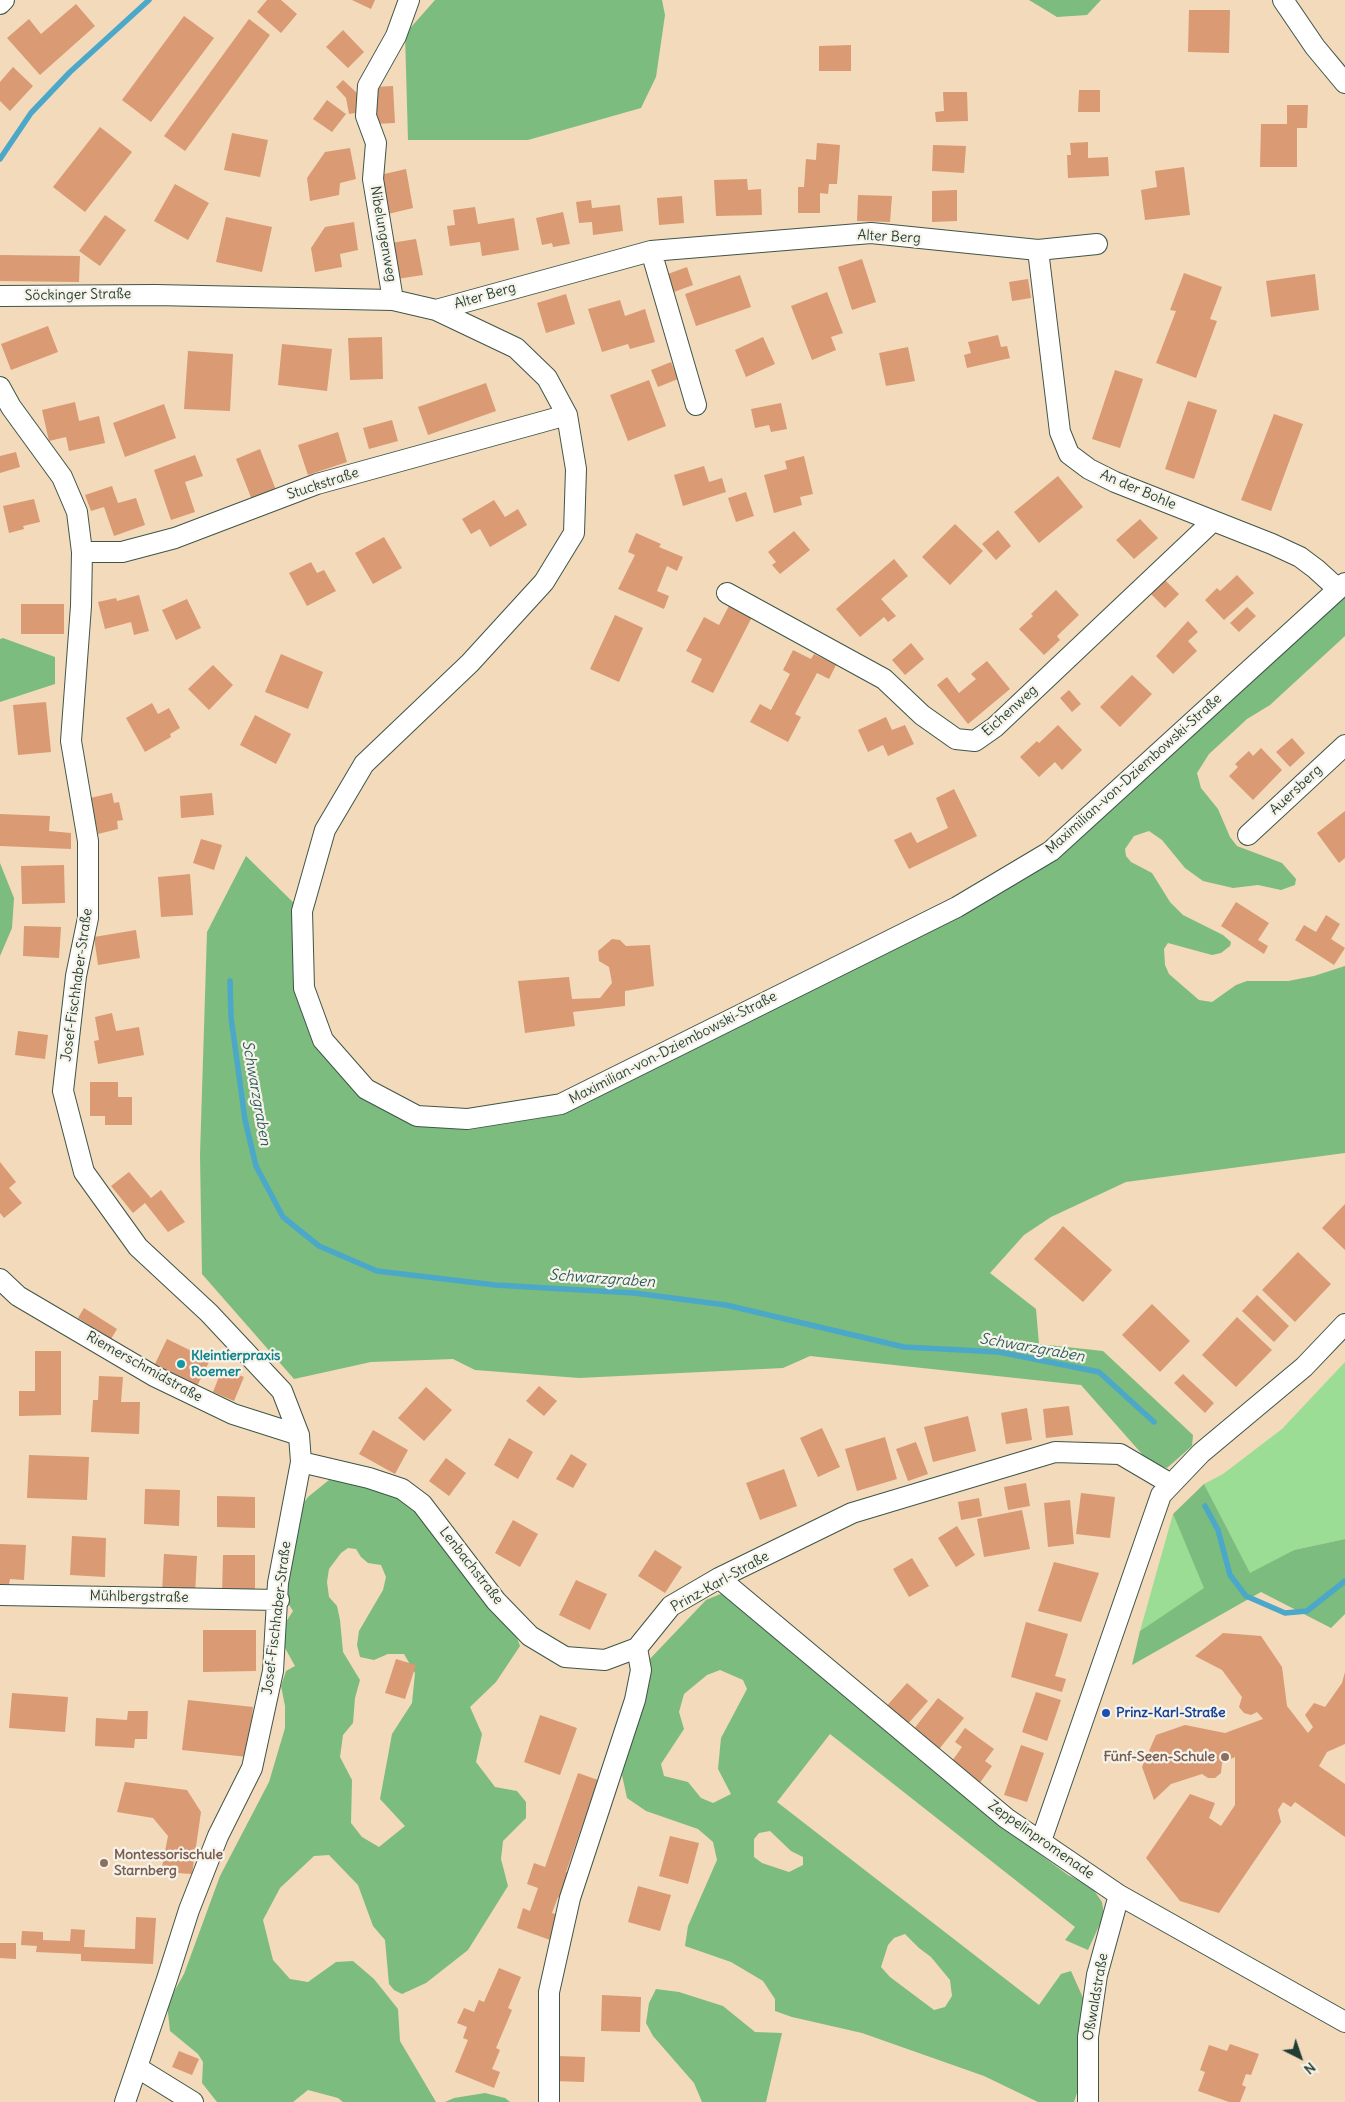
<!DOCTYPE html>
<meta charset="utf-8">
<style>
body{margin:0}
#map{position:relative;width:1345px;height:2102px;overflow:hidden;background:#f3dabb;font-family:Delius,sans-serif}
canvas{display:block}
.north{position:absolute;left:1275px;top:2032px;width:50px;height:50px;-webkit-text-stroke:4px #f7f3e8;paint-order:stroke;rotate:139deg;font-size:14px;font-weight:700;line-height:20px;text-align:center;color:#1f3d34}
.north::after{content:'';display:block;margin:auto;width:18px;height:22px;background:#1f3d34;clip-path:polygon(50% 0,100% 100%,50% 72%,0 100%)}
</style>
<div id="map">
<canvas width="1345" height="2102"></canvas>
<div class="north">N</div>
</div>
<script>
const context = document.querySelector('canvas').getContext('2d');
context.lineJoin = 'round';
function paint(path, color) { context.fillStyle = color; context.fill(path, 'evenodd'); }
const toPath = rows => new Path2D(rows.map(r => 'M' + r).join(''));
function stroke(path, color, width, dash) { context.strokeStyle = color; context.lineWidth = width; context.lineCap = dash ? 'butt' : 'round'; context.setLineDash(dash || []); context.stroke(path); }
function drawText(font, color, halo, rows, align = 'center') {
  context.font = font + ' Delius,sans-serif'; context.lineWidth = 4.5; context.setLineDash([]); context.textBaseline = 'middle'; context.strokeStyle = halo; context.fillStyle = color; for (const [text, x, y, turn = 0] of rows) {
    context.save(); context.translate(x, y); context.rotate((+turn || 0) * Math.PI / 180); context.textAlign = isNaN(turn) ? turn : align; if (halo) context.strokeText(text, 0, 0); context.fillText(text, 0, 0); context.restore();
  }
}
paint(toPath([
 [1345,1362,1345,1539,1294,1550,1250,1574,1204,1484,1223,1474,1282,1429],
 [1173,1514,1205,1588,1140,1631]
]), '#9bdd94');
paint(toPath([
 [435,0,662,0,665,15,656,77,641,108,528,140,408,140,405,34],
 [1029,0,1101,0,1087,15,1057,17],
 [1345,597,1345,636,1270,705,1247,719,1233,732,1209,754,1197,773,1201,788,1218,809,1230,837,1237,846,1282,863,1296,879,1295,885,1281,890,1258,885,1233,888,1203,881,1185,868,1162,840,1149,831,1134,836,1125,849,1126,856,1131,862,1152,873,1170,902,1183,915,1223,935,1231,942,1230,946,1221,953,1212,955,1168,943,1164,949,1165,965,1169,974,1199,1000,1212,1002,1236,985,1247,981,1288,981,1314,976,1345,966,1345,1153,1126,1182,1051,1217,1024,1235,990,1273,1036,1309,1039,1344,1103,1351,1193,1435,1192,1446,1167,1468,1149,1462,1081,1385,810,1356,783,1368,579,1378,475,1370,453,1359,371,1362,294,1379,202,1274,200,1155,207,932,246,856,302,911,304,988,323,1040,366,1089,417,1116,551,1106,1051,851,1069,849,1284,649],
 [3,638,55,657,55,684,0,702,0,639],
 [0,863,14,898,12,928,0,956],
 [329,1480,367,1483,416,1506,514,1630,520,1646,496,1682,470,1707,482,1734,476,1762,495,1787,517,1791,526,1802,526,1818,503,1841,501,1859,508,1886,468,1950,426,1983,402,1994,394,1990,389,1984,385,1940,373,1926,358,1885,329,1855,314,1856,280,1888,263,1920,273,1960,290,1979,308,1982,336,1962,353,1961,374,1979,398,2009,400,2041,436,2102,343,2102,338,2098,308,2090,293,2102,217,2102,202,2083,203,2062,198,2054,170,2031,167,2004,184,1974,220,1876,269,1782,285,1728,285,1706,281,1686,286,1671,295,1666,285,1648,284,1625,293,1611,286,1600,295,1515,308,1497],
 [348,1548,356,1549,361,1557,368,1563,381,1565,386,1577,383,1590,359,1631,357,1645,360,1657,374,1660,388,1654,404,1654,415,1673,412,1703,392,1734,380,1799,405,1826,379,1847,362,1837,351,1823,352,1780,340,1757,343,1735,353,1723,355,1698,360,1680,343,1652,340,1620,337,1606,329,1597,327,1582,329,1569,341,1553],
 [1204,1484,1250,1573,1294,1550,1345,1539,1345,1614,1331,1628,1261,1592,1132,1665,1140,1631,1204,1588,1173,1514],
 [723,1593,1001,1820,1025,1843,1068,1875,1091,1886,1102,1902,1104,1915,1088,1950,1065,1940,1075,1927,830,1734,777,1802,1039,2005,1061,1974,1071,1971,1084,2000,1080,2084,1074,2102,1038,2102,984,2076,862,2033,792,2017,775,2011,775,1999,763,1981,731,1962,685,1946,688,1926,717,1860,713,1842,698,1829,646,1811,627,1798,622,1775,647,1662,706,1600],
 [720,1670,743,1680,747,1689,721,1738,718,1769,731,1794,713,1803,701,1798,688,1782,664,1776,661,1764,684,1729,679,1712,684,1694,707,1675],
 [770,1831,791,1851,803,1857,803,1865,789,1872,762,1863,754,1857,754,1839,759,1833],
 [905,1934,919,1948,931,1957,950,1980,952,1996,945,2007,934,2010,890,1977,881,1967,888,1945,894,1938],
 [656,1989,679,1992,723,2006,755,2032,782,2033,766,2102,702,2102,694,2083,653,2036,646,2023,649,2003],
 [485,2093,505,2098,510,2102,445,2102,454,2098]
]), '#7cbc7e');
stroke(toPath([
 [0,159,31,113,70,72,149,0],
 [230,981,231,1017,245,1120,256,1166,283,1217,319,1246,377,1271,495,1285,634,1293,726,1305,904,1347,999,1352,1099,1372,1154,1422],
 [1205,1506,1218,1530,1230,1575,1246,1596,1285,1613,1307,1611,1345,1581]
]), '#4ba8c9', 5.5);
paint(toPath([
 [267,0,281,0,297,14,281,33,257,12],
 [352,0,375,0,371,9],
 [76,4,95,26,40,75,7,38,29,19,41,34],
 [1189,10,1230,10,1229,53,1188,52],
 [184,16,214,38,151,122,122,100],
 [249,19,270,35,185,151,164,136],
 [343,30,364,52,348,68,326,47],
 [851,45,851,71,819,71,819,46],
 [13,67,33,86,10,111,0,101,0,82],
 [343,80,358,94,361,112,349,114,346,98,336,87],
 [393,86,395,123,374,124,373,87],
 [1079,90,1100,90,1100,112,1078,112],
 [943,92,967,92,968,121,936,122,935,112,944,111],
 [327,100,346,114,332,132,313,119],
 [1287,105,1308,105,1307,128,1297,128,1297,167,1260,167,1261,124,1287,124],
 [100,127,132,152,85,212,53,187],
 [232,133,268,140,260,177,224,170],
 [1088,142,1088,158,1108,157,1109,176,1068,178,1067,155,1071,155,1070,143],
 [817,143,840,145,837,184,829,184,828,194,820,193,820,213,798,213,798,187,804,187,806,159,816,160],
 [933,145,966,146,964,173,932,171],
 [350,148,356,179,340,183,339,195,310,201,307,178,325,152],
 [1184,167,1190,215,1145,220,1141,190,1157,187,1155,171],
 [406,169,413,208,388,214,380,175],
 [747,179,748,190,761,189,762,215,716,216,714,180],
 [175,184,209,203,188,240,154,221],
 [957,190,957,221,932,222,932,191],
 [858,195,892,196,890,222,857,221],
 [682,196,684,223,659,225,657,198],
 [591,200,592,208,620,205,623,231,593,235,592,222,579,223,576,202],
 [475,207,478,224,514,218,519,250,482,256,480,242,450,246,447,226,455,225,453,210],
 [563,212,570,244,553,247,552,243,542,245,536,218],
 [105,215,126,230,100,266,79,251],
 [226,217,272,227,262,272,216,262],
 [354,222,358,250,340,254,342,267,315,272,311,248,325,227],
 [416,239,423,275,397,279,391,243],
 [0,255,80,256,79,282,0,281],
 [862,259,876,302,852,310,838,267],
 [687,267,693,285,671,293,665,275],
 [1184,273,1222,287,1210,319,1217,321,1196,378,1156,363,1176,311,1170,310],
 [1315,274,1319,310,1271,317,1266,281],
 [740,275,751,307,696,326,685,294],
 [1028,279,1031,298,1012,301,1009,282],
 [827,292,843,333,831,337,836,350,812,360,791,306],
 [566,294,575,324,546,333,537,303],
 [620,300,625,316,645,309,655,342,630,349,628,344,602,352,588,309],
 [48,326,58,352,11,370,1,344],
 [998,335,1001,347,1007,346,1010,358,967,368,964,355,971,353,968,342],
 [382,337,383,379,350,380,348,338],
 [763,337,775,364,746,377,735,350],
 [282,344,332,349,327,391,278,385],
 [908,347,915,381,886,386,879,353],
 [188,351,233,354,230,411,184,409],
 [671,362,678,379,658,387,651,370],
 [1115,370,1143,379,1120,448,1092,439],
 [649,380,666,426,628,441,610,395],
 [486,383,496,411,428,435,418,407],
 [1188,401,1217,410,1194,479,1165,469],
 [75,402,79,421,99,416,105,443,69,451,66,437,49,441,42,410],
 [781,403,787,429,771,432,769,425,755,428,751,409],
 [164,404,176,438,125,457,113,423],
 [1274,414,1303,424,1271,511,1241,500],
 [392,420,398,441,369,449,363,428],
 [338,432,347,462,308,475,298,445],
 [260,449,276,490,252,500,236,459],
 [16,452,20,467,0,473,0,456],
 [195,455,203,476,185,482,195,512,171,520,154,470],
 [804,456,813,494,800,497,802,505,774,513,764,475,787,469,785,461],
 [704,466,709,482,722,478,726,492,683,506,674,475],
 [1058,476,1083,507,1039,543,1014,512],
 [112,486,118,503,136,498,145,525,114,536,104,507,91,511,85,495],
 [746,492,754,516,736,522,728,498],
 [34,499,40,522,23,526,24,529,9,533,3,506],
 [494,500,505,517,518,509,527,525,490,547,480,529,471,534,462,519],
 [1140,519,1158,538,1134,559,1116,540],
 [955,524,983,551,950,585,922,557],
 [998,530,1011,546,996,560,982,544],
 [794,531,810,550,780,574,772,565,776,562,768,552],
 [636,533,661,544,659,547,683,557,677,571,667,566,657,591,669,596,664,609,618,589,635,555,628,552],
 [384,537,402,568,373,584,355,553],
 [894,559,908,576,881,599,896,616,888,622,884,617,860,637,836,609],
 [311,562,317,573,324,570,336,591,307,606,289,573],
 [1237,575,1254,593,1224,620,1205,600,1217,588,1220,591],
 [1164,579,1179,594,1165,608,1150,593],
 [1056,590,1079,615,1057,636,1060,640,1044,655,1019,629,1033,616,1031,614],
 [139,595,149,631,134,635,131,622,105,629,98,602,116,598,117,601],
 [187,599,201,628,176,640,162,610],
 [21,604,64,604,64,634,21,634],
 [730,604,753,615,713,693,691,682,702,659,686,651,704,617,719,625],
 [1247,607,1256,616,1239,632,1230,623],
 [615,615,643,628,619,682,590,669],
 [1188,621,1198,632,1188,641,1197,651,1173,674,1156,656],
 [911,643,924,659,905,675,892,660],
 [793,650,811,659,814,654,836,665,829,679,817,673,795,714,801,717,788,742,750,722,760,704,771,710,790,674,783,670],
 [281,654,323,672,308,709,265,692],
 [987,661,1010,689,968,724,937,685,947,677,959,693,976,679,971,674],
 [213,665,233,685,209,710,188,689],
 [1132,675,1152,694,1120,727,1100,707],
 [1069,690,1081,704,1072,712,1060,698],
 [46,702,51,752,18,755,13,705],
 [152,703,158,714,169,708,180,728,170,734,171,737,145,752,126,718],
 [255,715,291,734,276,764,240,745],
 [886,717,892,730,905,725,914,744,888,756,883,745,868,752,858,730],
 [1058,725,1082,750,1062,770,1055,762,1039,777,1020,757,1037,741,1039,743],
 [1292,738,1305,753,1290,767,1276,752],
 [1261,748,1282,770,1253,800,1229,776,1238,767,1235,764,1249,751,1253,756],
 [954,789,977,836,909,869,894,840,911,832,917,843,948,828,936,798],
 [112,793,114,803,119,802,123,820,117,821,118,829,98,834,90,798],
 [212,793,214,815,181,818,180,796],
 [1345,811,1345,858,1339,863,1317,833],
 [0,814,50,816,49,831,71,833,71,849,0,846],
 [201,839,222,845,214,870,193,863],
 [64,865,65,903,22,904,21,866],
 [190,874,193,915,161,917,158,877],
 [1236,902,1269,923,1258,940,1268,946,1264,954,1221,926],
 [1326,915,1340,924,1331,939,1345,948,1334,965,1295,940,1304,925,1316,932],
 [24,926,61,927,59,958,23,956],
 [136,930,140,958,98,965,94,937],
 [612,939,620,940,626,946,650,945,654,986,625,991,625,1006,573,1012,575,1026,525,1033,518,981,569,977,572,999,600,998,612,983,609,967,599,961,598,951],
 [112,1013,116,1031,139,1027,144,1055,98,1064,94,1041,99,1040,95,1017],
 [18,1031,48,1035,45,1059,15,1055],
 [90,1082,118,1082,118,1097,132,1097,132,1125,105,1125,105,1116,90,1116],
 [0,1162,16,1182,9,1188,22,1203,4,1218,0,1213],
 [129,1172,151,1198,161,1190,185,1222,168,1232,145,1203,133,1213,111,1186],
 [1345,1204,1345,1250,1322,1228],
 [1063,1226,1112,1270,1083,1302,1034,1259],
 [1298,1252,1331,1284,1295,1322,1262,1290],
 [1257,1295,1289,1326,1274,1342,1242,1311],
 [1152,1304,1190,1341,1160,1372,1122,1335],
 [84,1308,117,1329,111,1339,78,1318],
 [1237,1317,1272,1350,1236,1387,1202,1355],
 [167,1339,210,1360,195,1390,153,1368],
 [35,1351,61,1351,61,1415,19,1416,19,1391,35,1391],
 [222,1369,244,1377,234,1401,213,1392],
 [1183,1374,1214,1403,1205,1413,1174,1383],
 [99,1376,123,1377,121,1402,140,1402,139,1434,91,1432,93,1400,98,1400],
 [539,1386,557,1401,544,1416,526,1401],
 [426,1387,452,1410,424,1441,398,1418],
 [1069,1406,1073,1435,1046,1438,1043,1409],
 [1027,1408,1032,1440,1006,1444,1001,1413],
 [968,1416,976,1451,933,1462,924,1427],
 [822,1428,840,1467,818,1477,800,1438],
 [373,1430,408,1450,395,1474,359,1454],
 [885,1437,897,1479,857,1491,845,1449],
 [509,1438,533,1452,518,1479,494,1465],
 [916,1442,928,1474,908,1481,896,1449],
 [571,1454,587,1464,573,1488,556,1479],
 [29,1455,89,1457,87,1500,27,1498],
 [446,1458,466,1473,449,1496,429,1481],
 [784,1469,797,1506,760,1520,746,1483],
 [1026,1483,1030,1506,1008,1510,1004,1487],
 [145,1489,180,1490,179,1526,144,1524],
 [1081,1493,1115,1497,1110,1538,1076,1534],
 [217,1496,255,1497,255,1528,217,1527],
 [979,1498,982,1516,961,1520,958,1502],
 [1070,1500,1074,1544,1048,1547,1044,1503],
 [1022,1510,1030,1549,984,1557,977,1519],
 [513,1520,538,1534,520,1567,495,1553],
 [957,1526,975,1555,956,1567,938,1538],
 [72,1536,106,1538,105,1577,70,1575],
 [0,1544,26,1545,24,1580,10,1579,9,1584,0,1584],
 [655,1550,682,1567,665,1593,638,1576],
 [164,1554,197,1556,195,1595,162,1593],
 [223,1555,255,1555,255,1595,222,1595],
 [912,1558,929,1586,909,1597,893,1569],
 [1054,1562,1099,1573,1081,1622,1038,1611],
 [576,1580,607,1594,590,1630,559,1615],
 [1026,1622,1068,1634,1055,1676,1066,1679,1062,1692,1011,1677],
 [203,1630,256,1630,256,1671,203,1672],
 [1223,1633,1261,1636,1282,1667,1287,1706,1308,1733,1313,1727,1305,1715,1314,1703,1325,1707,1342,1683,1345,1672,1345,1744,1327,1752,1319,1766,1345,1784,1345,1837,1295,1802,1291,1807,1283,1802,1278,1810,1281,1822,1219,1913,1180,1901,1146,1858,1190,1794,1215,1803,1209,1818,1221,1826,1235,1805,1235,1757,1222,1763,1221,1773,1215,1778,1208,1778,1202,1774,1171,1784,1154,1800,1142,1767,1156,1735,1185,1725,1225,1733,1263,1719,1257,1712,1251,1715,1244,1713,1239,1707,1242,1697,1222,1670,1195,1656],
 [396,1659,416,1665,405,1699,385,1693],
 [907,1683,928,1701,906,1726,885,1708],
 [1036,1692,1061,1700,1047,1741,1022,1732],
 [12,1693,68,1697,65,1732,9,1728],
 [938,1698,964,1718,936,1753,910,1734],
 [188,1700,253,1707,248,1757,182,1750],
 [128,1711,148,1711,147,1739,135,1739,134,1748,95,1746,96,1718,127,1720],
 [540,1715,577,1728,560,1775,524,1762],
 [965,1728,994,1749,985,1761,992,1766,979,1784,950,1764,962,1747,955,1742],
 [1021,1745,1044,1753,1027,1802,1004,1795],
 [578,1773,598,1780,566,1872,571,1874,562,1898,558,1897,552,1913,559,1915,550,1940,517,1928,523,1908,530,1911,538,1888,527,1884,534,1863,545,1867],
 [125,1782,187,1790,201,1812,192,1874,161,1872,168,1836,153,1818,117,1812],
 [670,1836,699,1843,688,1884,659,1876],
 [638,1886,671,1895,660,1931,628,1922],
 [136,1917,156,1918,153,1964,81,1961,81,1954,36,1952,37,1946,21,1945,22,1931,43,1932,43,1940,70,1941,71,1929,85,1930,84,1947,135,1949],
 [0,1943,16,1943,16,1959,0,1958],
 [499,1968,521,1977,508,2008,512,2010,496,2048,500,2050,492,2069,500,2072,494,2088,455,2072,468,2040,463,2038,467,2027,457,2023,464,2008,474,2012,479,2000,484,2002],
 [602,1995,641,1997,640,2032,601,2031],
 [1230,2044,1259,2054,1251,2075,1246,2074,1242,2085,1246,2087,1240,2102,1229,2102,1198,2091,1205,2072,1200,2070,1209,2045,1227,2051],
 [179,2051,199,2059,192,2075,172,2067],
 [557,2056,585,2057,584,2082,555,2081]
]), '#d99a74');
const minor = toPath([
 [1283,0,1315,47,1345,83],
 [0,4,4,0],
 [1038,250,1060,432,1069,454,1089,469,1115,482,1272,544,1300,557,1316,569,1338,589],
 [651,251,696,405],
 [0,296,155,295,393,300,436,310,516,348,547,378,567,415,576,469,574,533,544,582,470,663,364,764,325,830,302,911,304,988,323,1040,366,1089,417,1116,467,1119,561,1104,957,907,1051,851,1345,583],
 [393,300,373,179,376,143,366,116,368,86,396,36,409,0],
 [436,310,651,251,871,233,1038,250,1097,244],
 [0,387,11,407,62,477,77,512,82,552,81,606,71,741,88,841,88,918,76,976,63,1091,84,1172,138,1247,209,1313,282,1391,299,1435,301,1462,278,1583,273,1671,252,1768,218,1836,189,1910,167,1979,125,2102],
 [82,552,122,552,175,538,317,484,567,415],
 [727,593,884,679,922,715,956,739,975,741,995,727,1213,521],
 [1248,835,1345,745],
 [0,1279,18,1296,154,1376,233,1414,299,1435],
 [301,1462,369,1478,402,1489,422,1504,496,1601,530,1636,565,1657,605,1660,637,1648],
 [719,1578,1006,1818,1119,1895,1345,2022],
 [0,1595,279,1600],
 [1041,1841,1161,1495,1201,1453,1304,1367,1345,1324],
 [138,2068,193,2102],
 [549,2102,549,1992,570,1898,635,1700,641,1670,637,1648,671,1606,719,1578,852,1513,1055,1452,1120,1454,1171,1484],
 [1088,2102,1088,2037,1097,1975,1119,1895]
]);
stroke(minor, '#3f5548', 22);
stroke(minor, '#fff', 20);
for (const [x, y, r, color] of [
 [181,1364,5,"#0f9aa8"],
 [1106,1713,5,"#1a4fb4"],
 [1225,1757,5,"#8d6e63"],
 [104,1863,5,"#8d6e63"]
]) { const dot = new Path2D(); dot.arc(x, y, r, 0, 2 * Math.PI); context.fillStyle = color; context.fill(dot); stroke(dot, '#f7f3e8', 2); }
drawText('14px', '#1f3d34', '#f7f3e8', [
 ["Nibelungenweg",383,234,80],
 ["Alter Berg",889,237,3],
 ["Söckinger Straße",78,295,-1],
 ["Alter Berg",485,296,-16],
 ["Stuckstraße",323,484,-18],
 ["An der Bohle",1138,490,23],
 ["Eichenweg",1010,711,-42],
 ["Maximilian-von-Dziembowski-Straße",1134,774,-42],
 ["Auersberg",1296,790,-43],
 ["Josef-Fischhaber-Straße",77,985,-82],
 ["Maximilian-von-Dziembowski-Straße",673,1048,-27],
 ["Riemerschmidstraße",144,1367,29],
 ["Lenbachstraße",471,1566,52],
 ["Prinz-Karl-Straße",720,1582,-29],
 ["Mühlbergstraße",139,1597,1],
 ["Josef-Fischhaber-Straße",277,1618,-83],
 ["Zeppelinpromenade",1041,1840,35],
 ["Oßwaldstraße",1096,1997,-80]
]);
drawText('bold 14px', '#0d838f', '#f7f3e8', [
 ["Kleintierpraxis",191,1356],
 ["Roemer",191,1372]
], 'left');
drawText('bold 14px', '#164399', '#f7f3e8', [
 ["Prinz-Karl-Straße",1116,1713]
], 'left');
drawText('bold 14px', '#785e54', '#f7f3e8', [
 ["Fünf-Seen-Schule",1215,1757],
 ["Montessorischule",114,1855,"left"],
 ["Starnberg",114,1871,"left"]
], 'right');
drawText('italic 15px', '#2c5d61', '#f7f3e8', [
 ["Schwarzgraben",256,1093,80],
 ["Schwarzgraben",602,1279,4],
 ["Schwarzgraben",1032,1348,10]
]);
</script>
